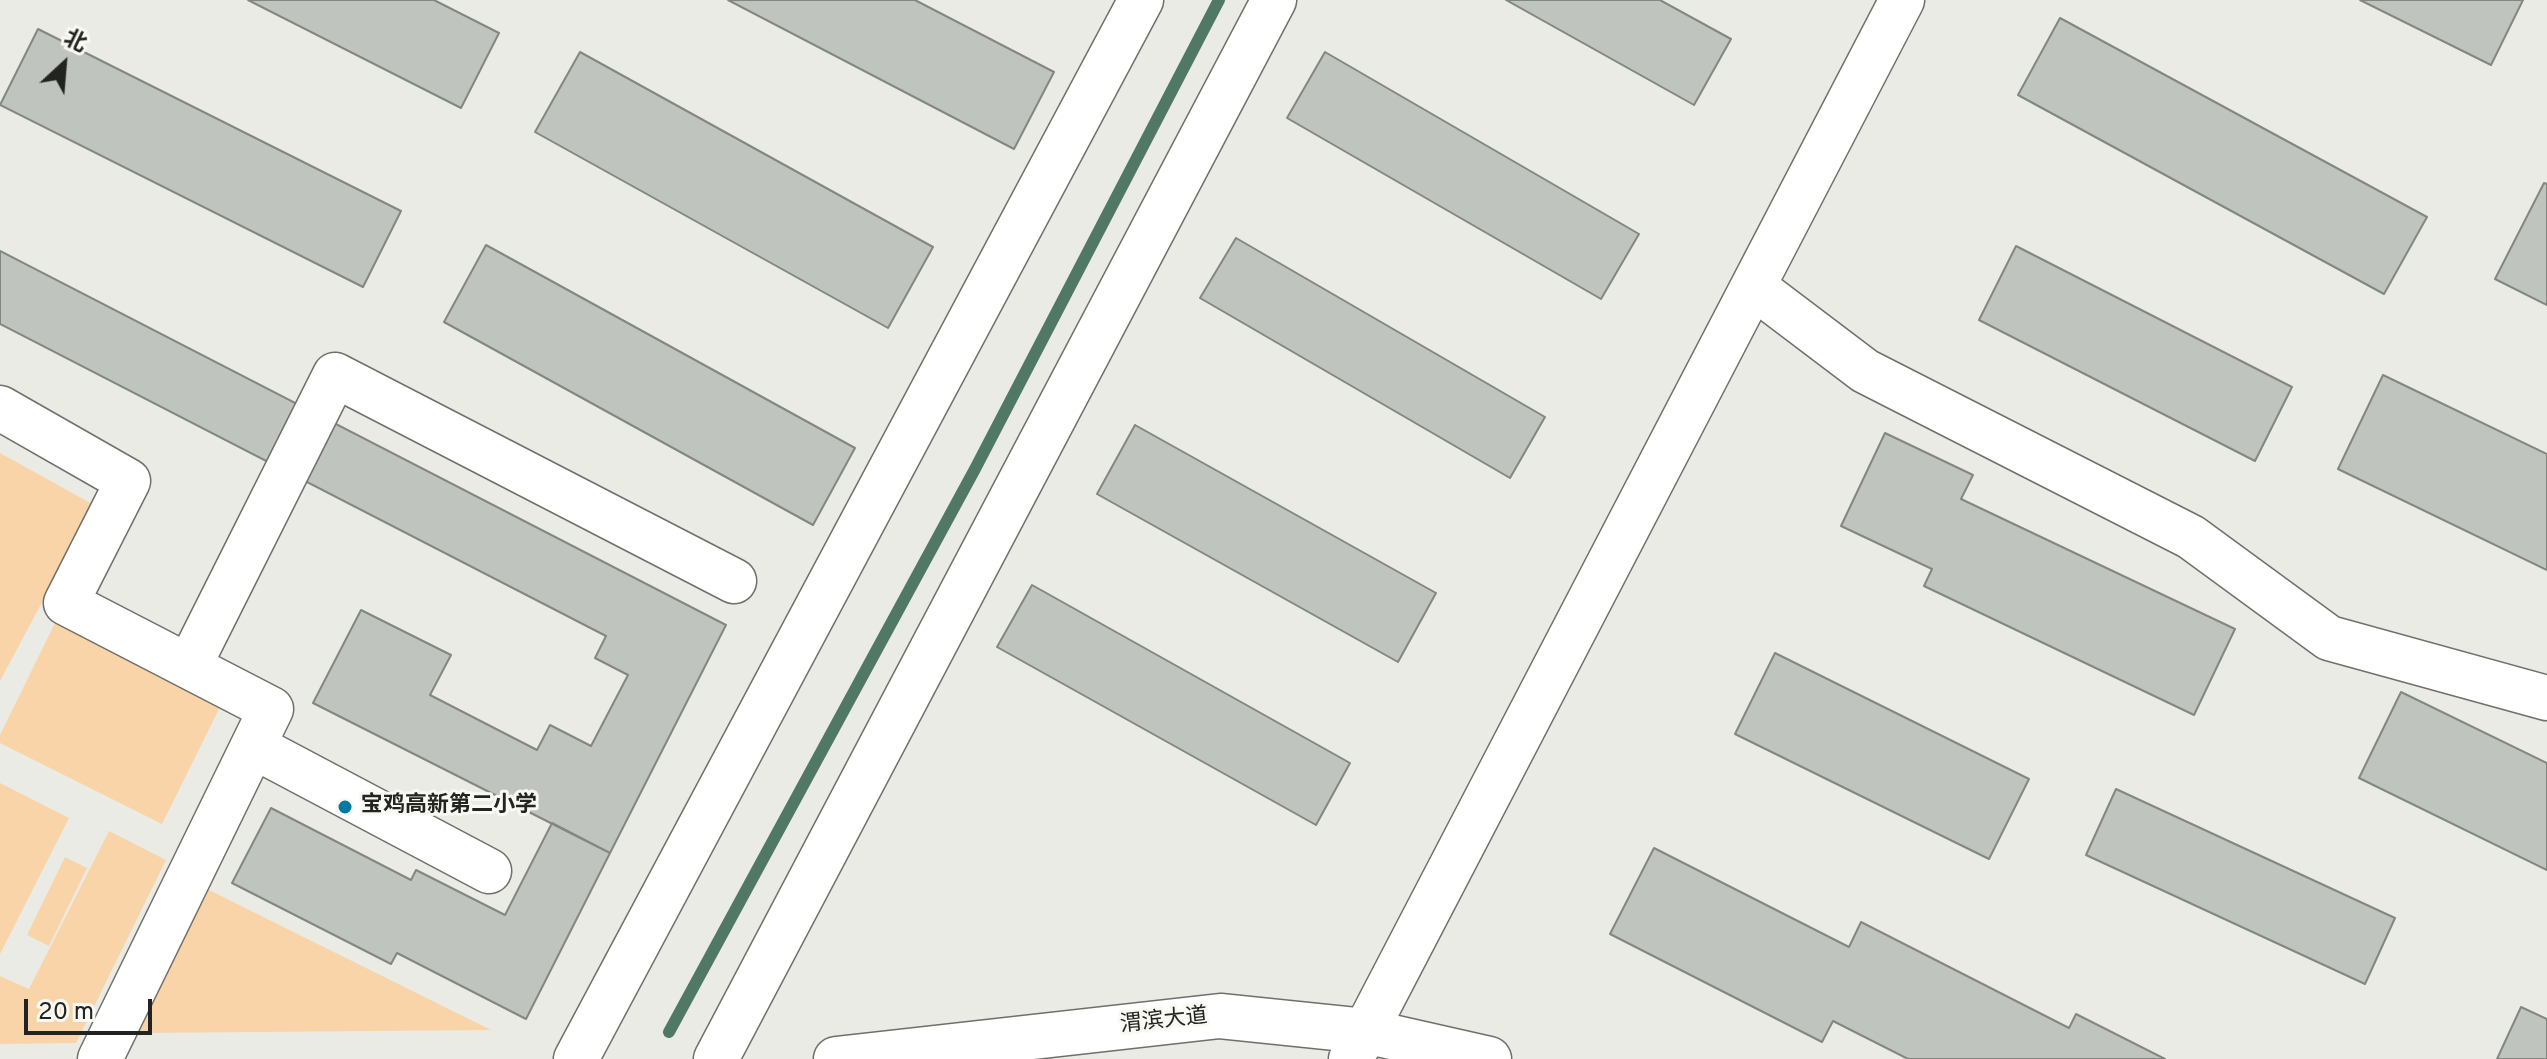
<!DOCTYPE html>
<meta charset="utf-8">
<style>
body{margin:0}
#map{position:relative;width:2547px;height:1059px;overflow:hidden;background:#eaebe4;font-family:Overpass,"Noto Sans SC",sans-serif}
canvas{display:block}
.north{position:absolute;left:24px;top:24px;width:80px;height:80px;-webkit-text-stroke:6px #f7f9f2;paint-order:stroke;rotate:26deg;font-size:22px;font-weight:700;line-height:32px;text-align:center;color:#232421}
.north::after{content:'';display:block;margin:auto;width:28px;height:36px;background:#232421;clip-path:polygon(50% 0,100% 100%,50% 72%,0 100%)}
.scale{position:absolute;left:24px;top:999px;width:128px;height:36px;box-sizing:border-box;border:4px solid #232421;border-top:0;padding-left:10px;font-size:24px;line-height:28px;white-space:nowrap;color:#232421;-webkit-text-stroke:6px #f7f9f2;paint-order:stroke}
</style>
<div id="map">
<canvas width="2547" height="1059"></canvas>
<div class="north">北</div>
<div class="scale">20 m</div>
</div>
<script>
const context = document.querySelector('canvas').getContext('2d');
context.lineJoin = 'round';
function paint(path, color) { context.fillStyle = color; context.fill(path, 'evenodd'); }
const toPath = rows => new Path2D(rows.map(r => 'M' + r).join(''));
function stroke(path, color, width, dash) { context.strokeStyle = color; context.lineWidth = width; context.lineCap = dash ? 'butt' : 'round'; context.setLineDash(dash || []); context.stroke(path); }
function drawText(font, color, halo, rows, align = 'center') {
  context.font = font + ' Overpass,"Noto Sans SC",sans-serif'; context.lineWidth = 6; context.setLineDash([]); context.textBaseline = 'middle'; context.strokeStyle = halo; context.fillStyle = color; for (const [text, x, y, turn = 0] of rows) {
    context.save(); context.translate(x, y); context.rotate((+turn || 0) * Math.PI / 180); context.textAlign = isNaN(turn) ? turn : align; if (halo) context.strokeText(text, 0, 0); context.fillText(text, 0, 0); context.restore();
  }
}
paint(toPath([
 [0,453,94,505,0,681],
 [56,621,222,703,162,824,0,743,0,735],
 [0,783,69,818,0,954],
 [109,831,166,860,76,1043,0,1044,0,976,29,989],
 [65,857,87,868,49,946,27,935],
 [207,889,491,1030,139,1033]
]), '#fad4a9');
stroke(toPath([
 [669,1032,975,469,1219,0]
]), '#517864', 12);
const building = toPath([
 [248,0,434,0,499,33,461,108,248,0],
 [728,0,915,0,1054,72,1014,149,728,0],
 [1506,0,1660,0,1731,39,1694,105,1506,0],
 [2360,0,2523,0,2491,65,2360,0],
 [2060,18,2427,217,2384,294,2018,95,2060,18],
 [38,29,401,211,363,287,0,105,38,29],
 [580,52,933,247,888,328,535,132,580,52],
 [1325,52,1639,234,1601,299,1287,118,1325,52],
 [2544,183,2547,184,2547,305,2495,279,2544,183],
 [1236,238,1545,417,1510,478,1200,298,1236,238],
 [486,245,855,448,813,525,444,322,486,245],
 [2016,246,2292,387,2255,461,1979,320,2016,246],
 [0,251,726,625,610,853,313,703,361,610,451,655,430,695,537,750,550,725,591,746,628,675,595,658,606,636,0,324,0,251],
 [2383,375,2547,454,2547,570,2338,469,2383,375],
 [1135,425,1436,593,1398,662,1097,494,1135,425],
 [1885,433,1973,475,1961,499,2235,629,2194,715,1924,586,1932,569,1841,526,1885,433],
 [1032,585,1350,763,1316,825,997,647,1032,585],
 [1775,653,2029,779,1989,859,1735,734,1775,653],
 [2401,692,2547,763,2547,870,2359,778,2401,692],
 [2116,789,2395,918,2365,984,2086,855,2116,789],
 [271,808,411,880,416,870,505,915,552,823,610,853,526,1019,397,953,391,964,232,883,271,808],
 [1654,848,1849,947,1861,922,2069,1028,2076,1014,2165,1059,1908,1059,1833,1021,1822,1042,1610,934,1654,848],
 [2521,1007,2547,1019,2547,1059,2497,1059,2521,1007]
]);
paint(building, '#bfc4be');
stroke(building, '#838782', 2);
const street = toPath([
 [1754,287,1865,371,2191,537,2329,638,2547,698],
 [0,408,128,481,66,603,271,709,100,1059],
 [189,666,335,375,734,581],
 [253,746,489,871],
 [576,1059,1141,0],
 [716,1059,1274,0]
]);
const secondary = toPath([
 [836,1059,1220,1016,1365,1031,1489,1059],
 [1351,1059,1902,0]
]);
stroke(street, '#6f706a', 47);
stroke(secondary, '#6f706a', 47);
stroke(street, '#fff', 44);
stroke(secondary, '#fff', 44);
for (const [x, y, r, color] of [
 [345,807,8,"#0079a1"]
]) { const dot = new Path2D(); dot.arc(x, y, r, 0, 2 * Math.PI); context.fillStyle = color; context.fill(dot); stroke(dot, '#f7f9f2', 3); }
drawText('bold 22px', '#232421', '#f7f9f2', [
 ["宝鸡高新第二小学",361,807]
], 'left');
drawText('22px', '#232421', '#f7f9f2', [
 ["渭滨大道",1164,1022,-6]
]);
</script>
